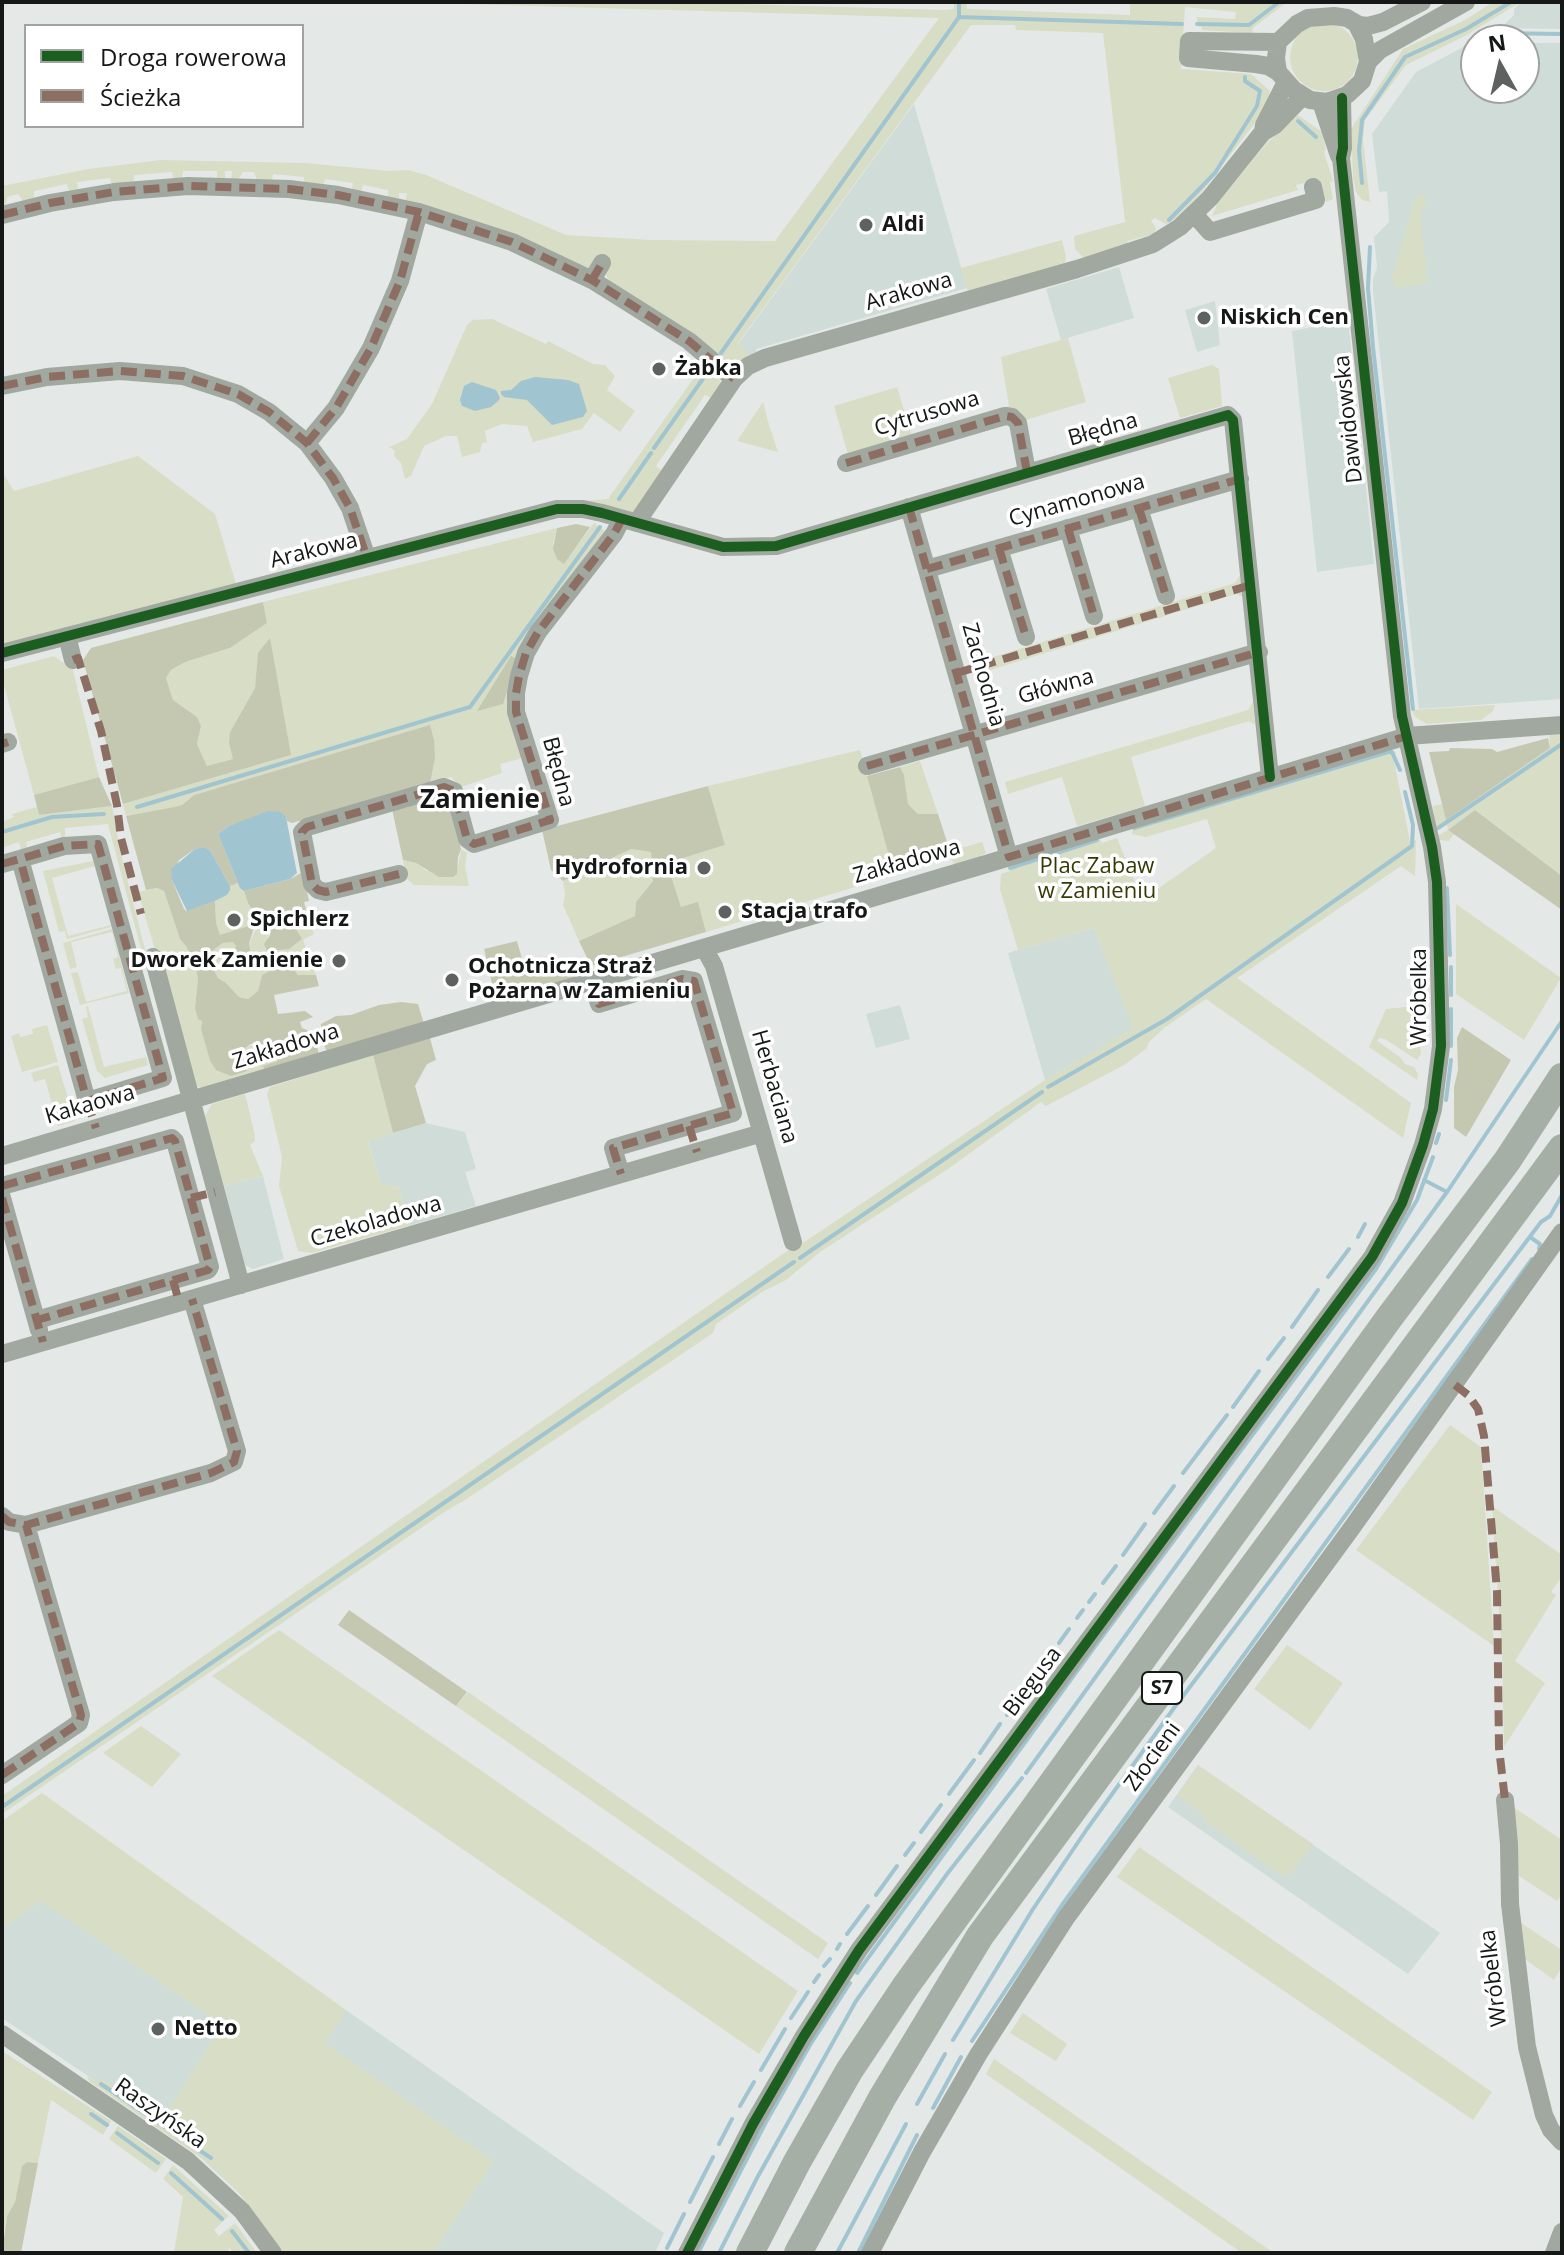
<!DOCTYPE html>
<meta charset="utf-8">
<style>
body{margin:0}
#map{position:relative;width:1564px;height:2255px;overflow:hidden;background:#e4e9e7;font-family:"Open Sans",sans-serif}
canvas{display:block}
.frame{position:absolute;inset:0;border:4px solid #151817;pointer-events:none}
.legend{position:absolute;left:24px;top:24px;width:280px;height:104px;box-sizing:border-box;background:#fff;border:2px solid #a1a3a2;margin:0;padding:10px 14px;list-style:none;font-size:24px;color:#151817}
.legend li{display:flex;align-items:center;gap:16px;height:40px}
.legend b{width:40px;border:2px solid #a1a3a2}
.north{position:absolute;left:1460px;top:24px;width:80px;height:80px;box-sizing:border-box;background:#fff;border:2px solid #a1a3a2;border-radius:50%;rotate:352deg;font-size:22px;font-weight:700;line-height:32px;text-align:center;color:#151817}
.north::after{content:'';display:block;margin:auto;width:28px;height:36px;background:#5d6160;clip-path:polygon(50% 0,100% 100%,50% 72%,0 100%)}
</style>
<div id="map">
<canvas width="1564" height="2255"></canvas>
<div class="frame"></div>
<ul class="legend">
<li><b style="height:10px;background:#1b5e20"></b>Droga rowerowa</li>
<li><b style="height:10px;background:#8d6e63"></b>Ścieżka</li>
</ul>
<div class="north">N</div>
</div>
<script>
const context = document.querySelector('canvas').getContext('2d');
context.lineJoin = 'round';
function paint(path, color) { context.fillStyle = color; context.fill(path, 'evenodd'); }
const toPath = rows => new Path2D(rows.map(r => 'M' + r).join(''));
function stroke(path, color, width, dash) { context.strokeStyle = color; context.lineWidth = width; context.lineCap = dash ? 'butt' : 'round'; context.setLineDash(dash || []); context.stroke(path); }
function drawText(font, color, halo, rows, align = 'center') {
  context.font = font + ' "Open Sans",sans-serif'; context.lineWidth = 7; context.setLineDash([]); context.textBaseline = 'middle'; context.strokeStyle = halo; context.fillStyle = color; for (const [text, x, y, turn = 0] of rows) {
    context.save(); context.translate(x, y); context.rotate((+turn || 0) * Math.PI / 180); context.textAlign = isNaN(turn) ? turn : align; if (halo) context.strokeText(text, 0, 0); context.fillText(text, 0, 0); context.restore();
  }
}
paint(toPath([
 [1521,2,1562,2,1562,29,1501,28,1514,15,1514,9],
 [1524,43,1562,43,1562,699,1419,709,1373,292,1373,279,1377,267,1374,237,1389,222,1387,191,1379,192,1372,134,1416,72,1469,44,1476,44,1476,88,1524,88],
 [914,104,967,288,756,349,757,354,748,358,738,344],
 [1119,267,1134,318,1061,340,1046,289],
 [1215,301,1220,345,1197,352,1185,310],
 [1348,320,1374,564,1317,572,1292,331],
 [1094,928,1134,1028,1045,1080,1008,953],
 [900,1005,910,1039,876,1048,866,1014],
 [426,1123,465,1132,476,1169,465,1172,476,1206,408,1226,399,1187,381,1184,368,1141],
 [263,1176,284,1259,253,1269,245,1265,224,1186],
 [1198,1765,1440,1933,1408,1974,1168,1807],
 [41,1900,222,2025,164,2118,101,2079,97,2082,2,2018,2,1929],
 [346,2010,664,2233,655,2253,433,2253,493,2161,324,2043]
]), '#d0dcd7');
paint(toPath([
 [399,2,671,2,945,10,954,9,954,2,966,2,967,9,1130,15,1130,2,1287,2,1253,28,1252,33,1202,30,1202,27,1197,26,1197,17,1235,19,1236,12,1185,7,1181,69,1251,74,1270,91,1267,107,1202,192,1175,219,1166,224,1155,218,1151,221,1156,228,1154,234,1127,241,1129,245,1085,259,1075,249,1074,236,1125,222,1103,33,1016,30,1015,25,971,25,738,343,746,350,748,358,731,367,719,354,608,280,606,274,405,203,407,193,399,193,399,202,388,197,388,190,363,185,361,193,352,189,353,183,325,179,323,186,304,183,304,177,273,174,272,180,257,180,254,172,243,172,238,180,231,181,232,171,225,171,225,181,217,178,217,171,183,171,182,178,174,179,172,172,134,175,133,184,112,185,110,178,77,182,78,189,70,193,67,184,34,191,34,198,23,201,18,194,7,197,6,204,2,208,2,186,88,169,161,160,305,163,389,171,408,170,426,175,566,235,651,240,775,241,939,18],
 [1493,2,1521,2,1465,36,1406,65,1365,120,1363,140,1370,202,1362,200,1356,192,1353,177,1351,129,1403,49,1465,20],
 '1290 57a34 34 0 1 1 68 0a34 34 0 1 1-68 0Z',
 [1298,115,1322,132,1326,150,1324,152,1333,181,1330,182,1333,199,1326,202,1319,179,1296,185,1298,190,1212,216,1218,202,1267,143],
 [1420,195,1424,195,1426,209,1420,211,1428,283,1397,288,1391,280,1415,199],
 [1062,240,1066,257,1065,263,1058,268,968,292,961,268],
 [492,319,546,344,548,341,593,364,605,365,615,376,607,390,635,411,620,432,594,413,582,429,533,442,527,426,502,424,485,431,487,442,482,443,480,452,462,457,457,436,446,436,424,446,411,476,405,479,401,463,394,456,395,451,389,447,407,439,432,404,467,325,473,320],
 [1068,338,1086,402,1022,421,848,454,834,406,897,387,912,436,1009,406,1001,357],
 [703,365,717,376,721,383,711,398,705,395,656,466,664,472,635,512,628,514,585,501,608,499],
 [1212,365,1219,369,1222,406,1180,418,1168,378],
 [763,402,769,425,778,452,737,441],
 [138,456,215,514,236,584,2,645,2,472,14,491],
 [594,523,609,534,523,650,523,758,500,764,502,773,461,787,451,777,430,784,435,758,304,763,194,795,182,805,175,808,126,816,123,804,291,755,256,680,255,688,230,732,234,759,207,766,197,744,201,726,197,717,173,700,166,678,171,670,185,662,230,648,267,623,263,602,557,528,553,544,564,563],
 [1240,575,1243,597,1236,594,974,675,970,664,1235,583],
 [54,656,65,664,71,662,99,777,34,795,2,678,2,670],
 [1253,702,1255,725,1249,721,1131,757,1145,806,1077,826,1062,777,1008,794,1005,782,1248,710],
 [1495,705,1493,711,1481,720,1426,724,1414,716,1412,710],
 [1562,730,1562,876,1475,810,1448,830,1454,834,1449,841,1439,840,1437,836,1448,830,1446,821,1435,827,1433,806,1442,804,1446,820,1550,748,1549,731],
 [1387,748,1396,752,1394,760,1410,842,1416,840,1415,876,1401,866,1237,978,1411,1103,1403,1138,1206,999,1164,1028,1149,1042,1147,1048,1124,1065,1046,1106,1041,1102,948,1169,820,1252,786,1280,762,1292,716,1324,713,1333,468,1498,446,1511,2,1814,2,1796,787,1251,806,1241,1045,1080,1133,1028,1094,928,1018,950,1000,889,1001,874,1010,871,1008,865,1099,838,1102,843,1117,838,1142,900,1216,848,1207,819,1146,837,1132,834,1133,827],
 [860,750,892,867,982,842,986,853,974,860,954,865,951,858,706,932,698,903,681,907,667,863,725,845,708,786],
 [920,761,938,814,918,814,908,804,904,775,900,767],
 [112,806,121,855,146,953,143,957,108,824,65,828,65,841,63,842,60,832,26,842,28,851,22,853,19,842,2,848,2,822,14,817,12,814,37,807,39,815],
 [461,849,467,853,465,866,469,886,414,885,407,879,403,860,416,863,427,871,458,866],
 [631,849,651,852,653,881,636,902,635,916,579,941,563,905,565,894,563,881],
 [93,861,95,866,52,878,68,936,111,925,111,927,67,939,65,931,59,932,43,871],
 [238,883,244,891,248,903,272,919,272,930,266,939,297,927,288,914,306,909,314,934,303,940,316,975,298,975,292,971,262,975,258,991,248,999,239,997,226,983,218,978,212,966,205,961,209,950,223,943,233,941,236,946,253,956,249,944,256,929,220,936,216,923,215,901,227,895,230,886],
 [157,888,164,891,180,939,186,946,194,963,198,978,195,1008,202,1020,201,1029,210,1061,216,1070,247,1070,243,1053,245,1048,256,1043,269,1047,278,1062,265,1070,202,1088,195,1086,138,892],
 [1456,904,1561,978,1524,1040,1456,994],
 [112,929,129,993,80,1005,71,973,78,972,86,1002,127,991,121,968,116,969,113,959,118,957,112,932,71,942,77,967,70,969,63,943],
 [88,1006,104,1067,146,1057,148,1065,105,1078,97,1071,82,1019,88,1017,86,1007],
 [1415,1006,1421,1054,1417,1060,1385,1039,1379,1038,1377,1041,1400,1057,1405,1064,1414,1067,1418,1074,1417,1080,1369,1047,1386,1009],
 [47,1025,58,1062,22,1072,11,1036,19,1033,20,1037,33,1034,32,1029],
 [373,1055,393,1133,368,1142,381,1184,399,1187,408,1226,312,1253,298,1251,279,1186,282,1157,267,1094,270,1087],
 [58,1065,75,1121,58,1126,45,1079,34,1082,31,1073],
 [245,1094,255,1135,255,1141,250,1145,263,1176,224,1186,205,1116,212,1104],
 [1450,1425,1481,1447,1494,1646,1356,1550],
 [1492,1506,1562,1555,1562,1577,1551,1592,1556,1595,1515,1661,1545,1683,1504,1747,1502,1653],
 [279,1630,798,1991,759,2054,212,1676],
 [1287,1645,1343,1683,1310,1730,1254,1689],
 [468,1692,828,1943,818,1959,456,1706],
 [141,1726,181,1754,152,1787,103,1753],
 [1198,1765,1313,1844,1290,1875,1282,1876,1203,1820,1206,1816,1177,1795],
 [42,1793,346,2010,325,2043,494,2161,433,2253,284,2253,239,2193,201,2158,89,2081,87,2076,97,2082,101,2078,164,2117,222,2025,41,1901,2,1929,2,1821],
 [1509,1804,1562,1840,1562,1894,1557,1901,1513,1872],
 [1139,1847,1492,2092,1473,2120,1117,1877],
 [1515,1919,1562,1950,1562,1967,1554,1980,1519,1955],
 [1023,2013,1067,2044,1056,2061,1010,2033],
 [2,2051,111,2121,103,2135,51,2100,38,2163,27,2162,22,2166,15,2202,7,2216,2,2240],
 [994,2059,1274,2253,1242,2253,986,2074],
 [118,2126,166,2159,156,2173,109,2139],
 [173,2165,229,2216,214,2230,219,2236,235,2223,257,2253,233,2253,229,2247,228,2253,174,2253,183,2197,163,2179]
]), '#d8ddc6');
paint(toPath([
 [576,524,590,527,564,564,557,559,553,549,557,528],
 [263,602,267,623,230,648,185,662,171,670,166,678,173,700,197,717,201,726,197,744,207,766,233,759,229,743,230,732,255,688,258,653,270,638,291,755,123,804,83,660,91,648],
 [511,656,517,659,503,704,477,711],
 [430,725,434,740,435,758,430,784,292,823,287,821,286,817,248,820,229,826,218,834,238,883,230,886,210,850,204,847,195,849,179,860,172,880,184,909,186,911,215,901,216,923,220,935,255,924,249,944,253,961,244,970,235,971,232,966,231,960,236,946,233,942,223,943,206,955,205,961,212,966,218,978,226,983,239,997,248,999,258,991,262,975,279,966,290,965,298,975,316,975,319,986,274,995,278,1014,305,1011,313,1017,300,1022,302,1028,314,1033,319,1055,265,1070,263,1066,278,1061,275,1055,263,1044,251,1044,245,1048,243,1053,247,1071,231,1076,216,1070,210,1061,201,1029,202,1021,198,1019,195,1008,198,978,194,963,186,946,180,939,164,891,157,888,146,890,126,816,175,807,182,805,194,795],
 [1548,738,1550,748,1446,820,1429,752,1449,751,1450,748,1492,749,1497,752],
 [900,767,904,775,908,804,918,814,938,814,950,851,892,867,867,776],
 [99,777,112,806,39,815,34,795],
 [708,786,725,845,667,863,681,907,698,902,706,932,591,966,579,941,635,916,636,902,653,881,651,852,631,849,563,881,551,870,542,830],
 [441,793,449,798,461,849,458,857,457,874,453,877,439,877,416,863,403,860,392,809],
 [1475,810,1562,876,1562,910,1448,830],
 [303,872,309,901,304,902,306,909,288,915,302,939,289,949,267,951,264,944,270,935,272,920,262,922,248,903,244,891,290,879],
 [517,941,526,973,539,970,542,977,580,971,579,981,497,1005,484,949],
 [401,1002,418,1004,425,1027,327,1052,321,1037,321,1024,336,1016,351,1015,379,1005],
 [1462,1027,1511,1060,1466,1137,1454,1128,1454,1087,1458,1070,1457,1038],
 [430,1038,436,1060,427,1064,415,1086,426,1123,393,1133,373,1055],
 [349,1610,467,1692,456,1706,338,1625],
 [27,2162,38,2163,21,2253,2,2253,7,2216,15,2202,22,2166]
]), '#c4c8b1');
paint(toPath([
 [535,377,568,380,579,384,587,411,583,417,552,425,527,400,504,397,501,394,501,391,511,390,521,381],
 [472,382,496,390,500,398,498,401,491,407,475,411,462,406,460,400,464,386],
 [268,811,280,812,286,817,297,873,290,879,244,891,240,888,218,834,229,826],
 [204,847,210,850,230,886,230,890,227,895,215,901,187,911,172,880,171,869,195,849]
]), '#a1c4d1');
stroke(toPath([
 [959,17,1182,24],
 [1197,24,1249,25,1279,2],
 [1497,33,1562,34],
 [1298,121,1316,137],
 [1362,183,1359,150,1362,120,1405,57,1466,29,1511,2],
 [1169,220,1215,173,1257,106,1260,91,1245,81,1245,77],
 [1370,247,1368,288,1373,347,1413,709],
 [721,353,959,17,959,2],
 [654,448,707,373],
 [619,499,651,453],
 [137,807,470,707,600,527],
 [1134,828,1388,752,1392,752,1400,770],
 [1438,828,1562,744],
 [2,832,52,817,104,814],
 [1010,868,1097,840],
 [1447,888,1450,955],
 [1451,967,1451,995],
 [1451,1009,1451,1046],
 [1048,1087,1167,1019,1412,846,1413,825,1405,792],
 [1446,1100,1451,1060],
 [1436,1143,1439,1134],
 [1424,1180,1447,1192,1562,1021],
 [1358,1237,1365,1224],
 [1530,1237,1540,1244,1539,1249],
 [800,1258,1042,1092],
 [1328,1277,1349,1249],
 [1292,1327,1318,1290],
 [1268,1359,1284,1338],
 [1233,1407,1259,1371],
 [1183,1473,1227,1415],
 [1154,1513,1174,1486],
 [1123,1555,1145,1524],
 [1103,1583,1116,1566],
 [1089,1602,1095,1594],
 [1077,1618,1083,1610],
 [1059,1643,1069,1629],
 [1038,1673,1051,1653],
 [1007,1715,1029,1684],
 [980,1753,1000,1724],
 [1026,1773,1447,1192],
 [949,1794,974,1760],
 [2,1807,794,1262],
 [921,1832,941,1805],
 [905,1855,914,1843],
 [876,1895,897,1866],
 [847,1934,868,1906],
 [837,1949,840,1944],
 [824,1966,830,1959],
 [857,1973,1096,1645,1376,1269,1417,1200,1433,1157],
 [814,1982,819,1975],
 [791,2018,808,1992],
 [953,2040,1033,1909,1087,1829,1174,1708,1541,1222,1550,1216,1562,1195],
 [972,2041,1062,1905,1532,1259],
 [761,2070,785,2029],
 [101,2084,211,2158],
 [917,2104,945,2054],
 [740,2106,754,2082],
 [933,2108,961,2057],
 [91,2114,107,2125],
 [117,2133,158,2163],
 [719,2144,732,2119],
 [171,2173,222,2219],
 [690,2202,713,2157],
 [232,2231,249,2253],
 [667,2248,684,2214],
 [698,2253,766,2122,810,2045,850,1983],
 [719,2253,757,2178,856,2001,947,1874,1022,1778],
 [837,2253,906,2124],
 [858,2253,917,2135]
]), '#a1c4d1', 4);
stroke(toPath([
 [1357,25,1364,39,1368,62,1362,81,1347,95,1327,102,1310,100,1294,90,1278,72,1276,58,1278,42,1297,24,1308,18,1334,16,1347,18,1359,25,1368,26,1383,22,1422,2],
 [1368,62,1380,50,1466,2],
 [1278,72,1268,66,1256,64,1188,58,1189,41,1278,42],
 [1321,102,1339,156],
 [1265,131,1275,125,1303,96],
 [1194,214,1210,232,1316,200,1313,187],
 [2,215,50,203,114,192,188,186,289,189,338,195,419,212,512,242,592,280,689,341,734,379],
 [592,280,602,263],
 [2,386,47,377,120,371,183,376,238,394,269,412,307,443,333,478,350,508,367,558],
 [307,443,336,408,371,348,400,281,419,212],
 [846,463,1005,416,1012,417,1018,423,1027,472],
 [909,507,1009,857],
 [1139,508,1166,596],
 [637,522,734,379,748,366,765,358,1077,269,1153,244,1180,227,1210,198,1263,132,1264,125,1286,82],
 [1068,528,1094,616],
 [999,548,1026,637],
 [927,569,1240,479],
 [67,636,73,660],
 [2,653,557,509,583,509,602,513,723,547,776,546,1228,415,1233,420,1270,777],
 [2,744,8,742],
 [867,766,1259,652],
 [2,864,20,859,64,846,98,844,163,1078,87,1101,20,859],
 [399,874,326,892,318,890,312,884,302,832,307,827,444,787,454,791,467,839,474,844,550,820,516,712,516,693,519,676,526,653,538,632,614,534,622,519],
 [704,948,714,966,793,1242],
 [153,957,241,1285],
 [592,981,599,1004,682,979,694,981,733,1113,613,1148,621,1174],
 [2,1156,993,862,1407,736,1562,725],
 [2,1186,172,1138,175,1141,210,1267,208,1270,37,1320],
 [2,1198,39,1330],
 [2,1354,762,1133],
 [2,1516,9,1522,26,1525,211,1473,234,1462,237,1451,192,1299],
 [2,1775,79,1723,81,1715,26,1525],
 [1505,1800,1509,1844,1510,1904,1527,2047,1544,2115,1551,2130,1562,2142],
 [2,2034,188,2161,242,2211,273,2253],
 [687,2253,753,2124,804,2036,859,1950,1372,1257,1402,1203,1423,1145,1433,1109,1441,1046,1437,882,1432,847,1402,716,1341,158,1343,148,1342,98],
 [870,2253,922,2152,978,2055,1066,1918,1351,1529,1562,1232],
 [1554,2253,1562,2232]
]), '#a0a89f', 18);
stroke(toPath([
 [750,2253,797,2162,849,2071,905,1987,1389,1318,1507,1161,1562,1077],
 [798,2253,882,2098,980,1936,1562,1148]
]), '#a5afa6', 28);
stroke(toPath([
 [2,215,50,203,114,192,188,186,289,189,338,195,419,212,512,242,592,280,689,341,734,379],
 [592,280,602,263],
 [2,386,47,377,120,371,183,376,238,394,269,412,307,443,333,478,350,508,367,558],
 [307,443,336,408,371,348,400,281,419,212],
 [846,463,1005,416,1012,417,1018,423,1027,472],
 [909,507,1009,857,1407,736],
 [1139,508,1166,596],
 [1068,528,1094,616],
 [999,548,1026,637],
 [927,569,1240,479],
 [73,660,78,658,101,731,117,805,121,838,141,914],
 [957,673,1251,585],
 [2,744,8,742],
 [867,766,1259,652],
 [2,864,20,859,64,846,98,844,163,1078,87,1101,20,859],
 [399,874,326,892,318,890,312,884,302,832,307,827,444,787,454,791,467,839,474,844,550,820,516,712,516,693,519,676,526,653,538,632,614,534,622,519],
 [592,981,599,1004,682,979,694,981,733,1113,613,1148,621,1174],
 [87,1101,96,1128],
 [689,1126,697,1152],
 [2,1186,172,1138,175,1141,210,1267,208,1270,37,1320],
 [2,1198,43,1342],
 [191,1198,215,1192],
 [173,1280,179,1302],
 [1455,1385,1468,1395,1478,1409,1484,1436,1497,1591,1499,1748,1505,1800],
 [2,1516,9,1522,26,1525,211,1473,234,1462,237,1451,192,1299],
 [2,1775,79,1723,81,1715,26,1525]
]), '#8d6e63', 8, [16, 8]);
stroke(toPath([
 [2,653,557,509,583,509,602,513,723,547,776,546,1228,415,1233,420,1270,777],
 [687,2253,753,2124,804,2036,859,1950,1372,1257,1402,1203,1423,1145,1433,1109,1441,1046,1437,882,1432,847,1402,716,1341,158,1343,148,1342,98]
]), '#1b5e20', 10);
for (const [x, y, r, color] of [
 [866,225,8,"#5d6160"],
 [1204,318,8,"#5d6160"],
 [659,369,8,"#5d6160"],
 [704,868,8,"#5d6160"],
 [725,912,8,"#5d6160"],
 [234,920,8,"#5d6160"],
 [339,961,8,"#5d6160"],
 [452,980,8,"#5d6160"],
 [158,2029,8,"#5d6160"]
]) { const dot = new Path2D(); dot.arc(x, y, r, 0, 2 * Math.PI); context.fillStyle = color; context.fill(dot); stroke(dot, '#fff', 3); }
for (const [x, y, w] of [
 [1162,1688,40]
]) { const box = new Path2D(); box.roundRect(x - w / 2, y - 16, w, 32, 6); context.fillStyle = '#fff'; context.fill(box); stroke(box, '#151817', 2); }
drawText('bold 20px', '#151817', null, [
 ["S7",1162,1688]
]);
drawText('bold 22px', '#151817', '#fff', [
 ["Aldi",882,225],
 ["Niskich Cen",1220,318],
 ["Żabka",675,369],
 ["Hydrofornia",688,868,"right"],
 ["Stacja trafo",741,912],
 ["Spichlerz",250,920],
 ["Dworek Zamienie",323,961,"right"],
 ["Ochotnicza Straż",468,967],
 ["Pożarna w Zamieniu",468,992],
 ["Netto",174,2029]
], 'left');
drawText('22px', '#151817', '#fff', [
 ["Arakowa",909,292,-16],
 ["Cytrusowa",927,414,-17],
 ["Dawidowska",1349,419,-96],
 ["Błędna",1103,430,-16],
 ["Cynamonowa",1077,501,-16],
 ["Arakowa",314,551,-14],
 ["Zachodnia",983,675,74],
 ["Główna",1056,687,-16],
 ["Błędna",558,772,75],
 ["Zakładowa",907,862,-16],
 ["Wróbelka",1420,997,-90],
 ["Zakładowa",286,1047,-17],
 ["Herbaciana",774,1087,74],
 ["Kakaowa",90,1105,-16],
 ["Czekoladowa",376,1222,-16],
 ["Biegusa",1033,1682,-53],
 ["Złocieni",1153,1757,-54],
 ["Wróbelka",1494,1978,-97],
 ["Raszyńska",160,2114,35]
]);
drawText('22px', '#363904', '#fff', [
 ["Plac Zabaw",1097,867],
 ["w Zamieniu",1097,892]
]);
drawText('bold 26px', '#151817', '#fff', [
 ["Zamienie",480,801]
]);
</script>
